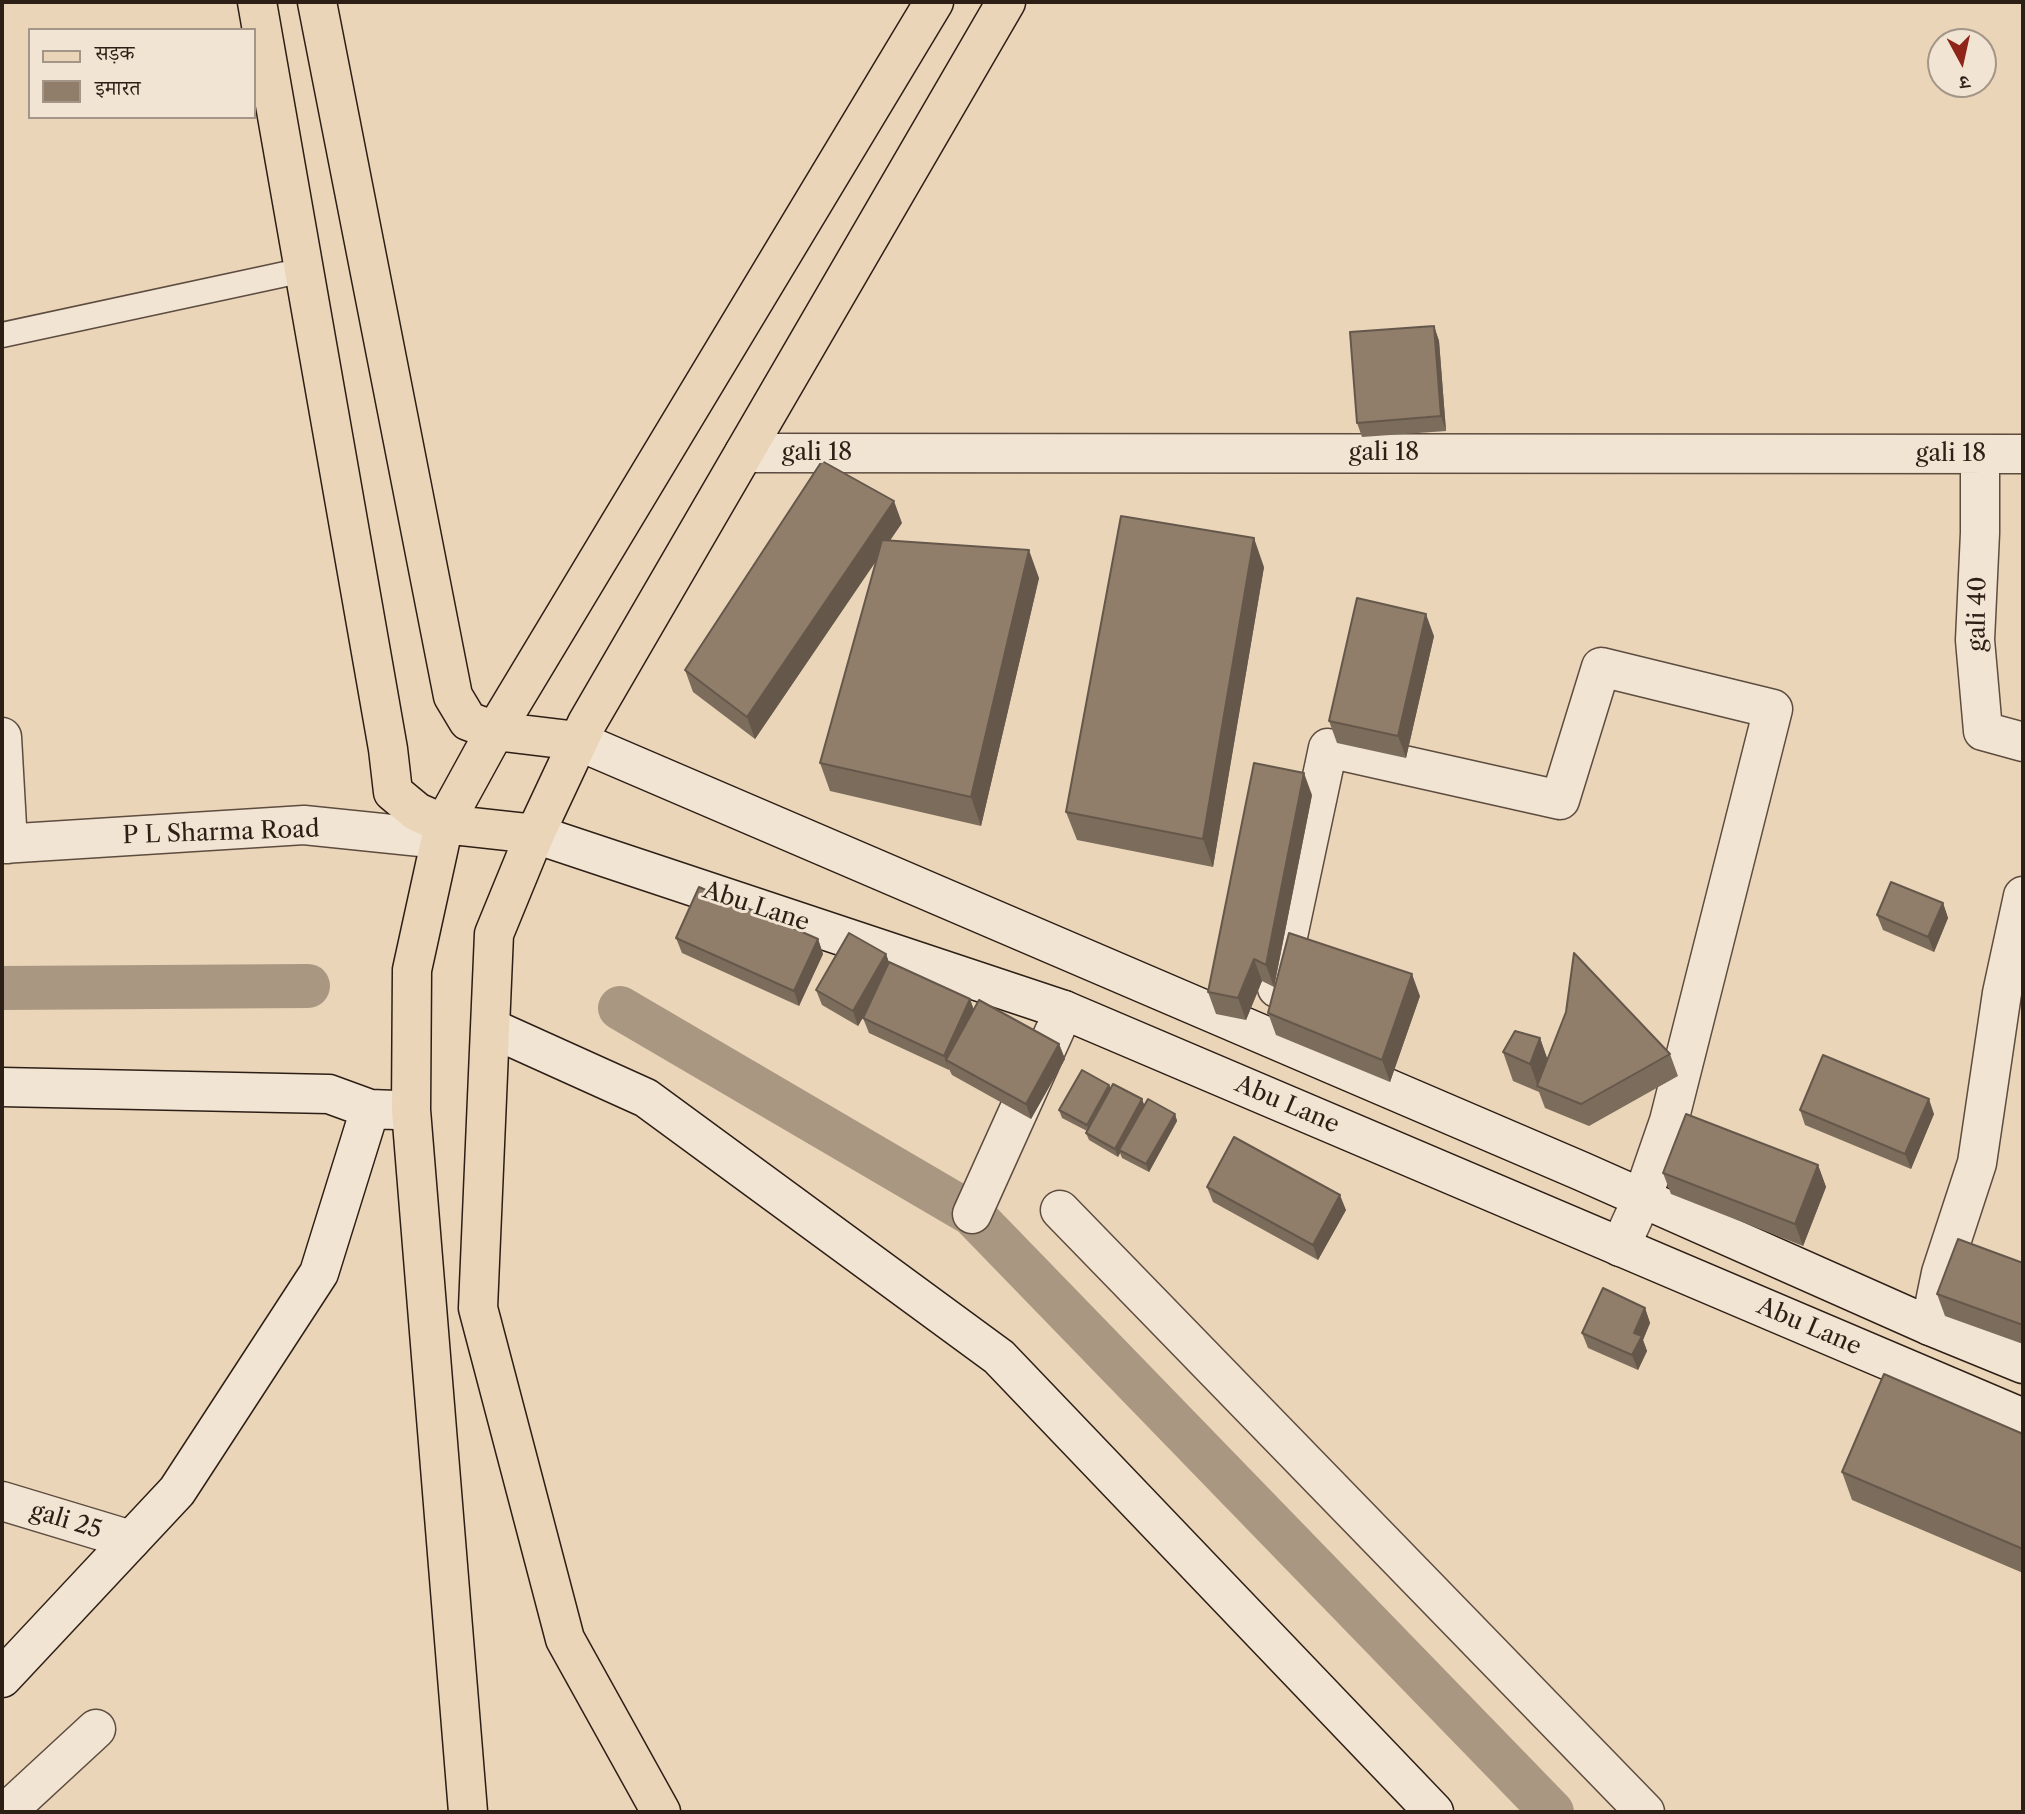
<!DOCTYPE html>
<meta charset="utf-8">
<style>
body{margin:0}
#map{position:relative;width:2025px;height:1814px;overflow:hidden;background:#ead5b9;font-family:"Libre Caslon Text","Noto Serif Devanagari",serif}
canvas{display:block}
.frame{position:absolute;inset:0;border:4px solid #2e1f16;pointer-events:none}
.legend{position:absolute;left:28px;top:28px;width:228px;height:91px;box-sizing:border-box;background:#f1e4d2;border:2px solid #a39587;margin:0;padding:9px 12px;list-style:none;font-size:21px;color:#2e1f16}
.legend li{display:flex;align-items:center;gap:14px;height:35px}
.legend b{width:35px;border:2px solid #a39587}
.north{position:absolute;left:1927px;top:28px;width:70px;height:70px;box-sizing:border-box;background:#f1e4d2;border:2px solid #a39587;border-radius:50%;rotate:172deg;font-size:19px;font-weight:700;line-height:28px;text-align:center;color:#2e1f16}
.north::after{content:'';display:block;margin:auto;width:24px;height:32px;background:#8f2418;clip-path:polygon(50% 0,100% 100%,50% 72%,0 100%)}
</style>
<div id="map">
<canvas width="2025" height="1814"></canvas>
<div class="frame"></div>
<ul class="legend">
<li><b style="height:9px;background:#ead5b9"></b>सड़क</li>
<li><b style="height:19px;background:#907e6b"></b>इमारत</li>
</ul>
<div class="north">उ</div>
</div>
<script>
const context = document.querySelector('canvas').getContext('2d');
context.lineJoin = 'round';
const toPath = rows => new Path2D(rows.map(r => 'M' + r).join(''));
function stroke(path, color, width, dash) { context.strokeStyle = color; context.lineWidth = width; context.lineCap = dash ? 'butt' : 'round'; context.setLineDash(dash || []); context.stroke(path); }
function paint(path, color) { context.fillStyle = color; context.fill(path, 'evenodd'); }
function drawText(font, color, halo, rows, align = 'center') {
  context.font = font + ' "Libre Caslon Text",serif'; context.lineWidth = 6; context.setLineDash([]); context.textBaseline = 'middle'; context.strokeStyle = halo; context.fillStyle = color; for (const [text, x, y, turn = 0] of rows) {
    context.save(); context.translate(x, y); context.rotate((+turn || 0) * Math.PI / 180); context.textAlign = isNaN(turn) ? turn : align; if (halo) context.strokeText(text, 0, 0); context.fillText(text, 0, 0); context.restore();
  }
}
stroke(toPath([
 [2,988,308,986],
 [620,1008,972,1214,1552,1812]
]), '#aa9782', 44);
const lane = toPath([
 [2,335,304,270]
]);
const street = toPath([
 [744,453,2023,454],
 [1980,454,1980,533,1975,640,1983,731,2023,742],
 [2,737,8,844],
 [2,844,304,825,440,839],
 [1277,988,1328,748,1560,800,1601,667,1773,709,1669,1121,1642,1199,1620,1247],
 [1060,1210,1645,1812],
 [972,1214,1064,1010],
 [1930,1326,1941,1273,1977,1163,2002,993,2023,896],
 [2,1501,131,1540],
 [16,1812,17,1802,96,1729]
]);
const secondary = toPath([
 [578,741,1581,1171,1930,1326,2023,1364],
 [535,834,1064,1010,2023,1418],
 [491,1028,646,1098,999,1357,1434,1812],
 [2,1087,329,1094,370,1109,396,1110],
 [2,1678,177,1491,319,1273,370,1109]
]);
const primary = toPath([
 [257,2,388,749,393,792,417,812,444,824,535,834],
 [317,2,453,696,468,721,495,731,578,741],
 [468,1812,411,1110,412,970,444,824,495,731,934,2],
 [661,1812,565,1639,478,1308,494,934,535,834,587,723,1006,2]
]);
stroke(lane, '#5d4c3f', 27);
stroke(street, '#5d4c3f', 41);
stroke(secondary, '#2e1f16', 41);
stroke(primary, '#2e1f16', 41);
stroke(lane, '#f1e4d2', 24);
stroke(street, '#f1e4d2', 38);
stroke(secondary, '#f1e4d2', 38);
stroke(primary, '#ead5b9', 38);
paint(toPath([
 [1434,326,1439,341,1446,431,1362,437,1357,423],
 [902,523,889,541,1039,578,981,826,830,791,820,763,877,559,755,739,693,692,685,670],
 [1264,567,1213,867,1077,840,1066,812],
 [1434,636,1406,758,1337,743,1329,721],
 [1312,795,1274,987,1262,981,1246,1020,1216,1014,1208,992],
 [1943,903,1948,918,1934,952,1883,930,1877,915],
 [676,938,818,939,823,954,799,1006,682,953],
 [886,954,889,962,970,999,974,1010,1059,1044,1065,1059,1031,1119,952,1075,949,1069,949,1070,869,1033,863,1018,866,1012,858,1026,822,1005,816,990],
 [1420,996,1390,1082,1276,1035,1268,1013],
 [1540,1038,1547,1059,1670,1054,1678,1076,1589,1126,1545,1108,1539,1092,1513,1081,1503,1052],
 [1109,1085,1111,1089,1142,1099,1144,1105,1175,1114,1177,1121,1149,1172,1122,1158,1120,1153,1118,1157,1089,1140,1086,1133,1087,1131,1062,1118,1059,1110],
 [1800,1110,1934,1114,1911,1169,1805,1125],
 [1818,1165,1826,1187,1803,1246,1671,1194,1663,1173],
 [1207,1187,1346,1210,1318,1260,1213,1202],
 [2023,1263,2023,1344,1945,1316,1937,1294],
 [1645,1308,1650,1323,1643,1340,1647,1351,1638,1370,1588,1348,1582,1333],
 [2023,1434,2023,1573,1852,1500,1842,1472]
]), '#7c6c5c');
paint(toPath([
 [1434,326,1439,341,1446,431,1441,416],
 [894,501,902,523,755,739,747,717],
 [1254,538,1264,567,1213,867,1203,839],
 [1029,550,1039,578,981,826,971,797],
 [1426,614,1434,636,1406,758,1398,736],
 [1304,773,1312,795,1274,987,1266,965],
 [1943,903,1948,918,1934,952,1928,937],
 [818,939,823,954,799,1006,794,991],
 [886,954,891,969,858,1026,853,1011],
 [1254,959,1262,981,1246,1020,1238,998],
 [1412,974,1420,996,1390,1082,1382,1060],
 [970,999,975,1014,946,1060,949,1070,944,1056],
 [1540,1038,1550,1066,1538,1087,1530,1064],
 [1059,1044,1065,1059,1031,1119,1026,1104],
 [1109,1085,1112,1093,1090,1132,1087,1125],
 [1142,1099,1145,1107,1119,1150,1120,1153,1118,1157,1115,1149],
 [1929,1099,1934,1114,1911,1169,1905,1154],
 [1175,1114,1177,1121,1149,1172,1146,1164],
 [1818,1165,1826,1187,1803,1246,1795,1224],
 [1340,1195,1346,1210,1318,1260,1313,1245],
 [1645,1308,1650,1323,1643,1340,1647,1351,1638,1370,1632,1355,1634,1333]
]), '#65584b');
const building = toPath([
 [1434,326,1441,416,1357,423,1350,332,1434,326],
 [822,461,894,501,747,717,685,670,822,461],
 [1121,516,1254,538,1203,839,1066,812,1121,516],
 [882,540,1029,550,971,797,820,763,882,540],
 [1357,598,1426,614,1398,736,1329,721,1357,598],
 [1254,763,1304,773,1266,965,1254,959,1238,998,1208,992,1254,763],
 [1891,882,1943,903,1928,937,1877,915,1891,882],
 [699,887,818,939,794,991,676,938,699,887],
 [849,933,886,954,853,1011,816,990,849,933],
 [1289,933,1412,974,1382,1060,1268,1013,1289,933],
 [1574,953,1670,1054,1581,1104,1537,1086,1566,1012,1574,953],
 [889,962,970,999,944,1056,863,1018,889,962],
 [979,1000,1059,1044,1026,1104,946,1060,979,1000],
 [1515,1031,1540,1038,1530,1064,1503,1052,1515,1031],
 [1823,1055,1929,1099,1905,1154,1800,1110,1823,1055],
 [1082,1070,1109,1085,1087,1125,1059,1110,1082,1070],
 [1113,1084,1142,1099,1115,1149,1086,1133,1113,1084],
 [1148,1099,1175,1114,1146,1164,1119,1150,1148,1099],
 [1686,1114,1818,1165,1795,1224,1663,1173,1686,1114],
 [1234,1137,1340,1195,1313,1245,1207,1187,1234,1137],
 [1958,1239,2023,1263,2023,1325,1937,1294,1958,1239],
 [1603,1288,1645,1308,1634,1333,1642,1336,1632,1355,1582,1333,1603,1288],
 [1884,1374,2023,1434,2023,1549,1842,1472,1884,1374]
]);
paint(building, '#907e6b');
stroke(building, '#65584b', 2);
drawText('24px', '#2e1f16', '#f1e4d2', [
 ["gali 18",817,453],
 ["gali 18",1384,453],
 ["gali 18",1951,454],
 ["gali 40",1978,614,-89],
 ["P L Sharma Road",221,833,-2],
 ["Abu Lane",756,907,18],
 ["Abu Lane",1287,1105,23],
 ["Abu Lane",1809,1327,23],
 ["gali 25",66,1521,17]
]);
</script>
